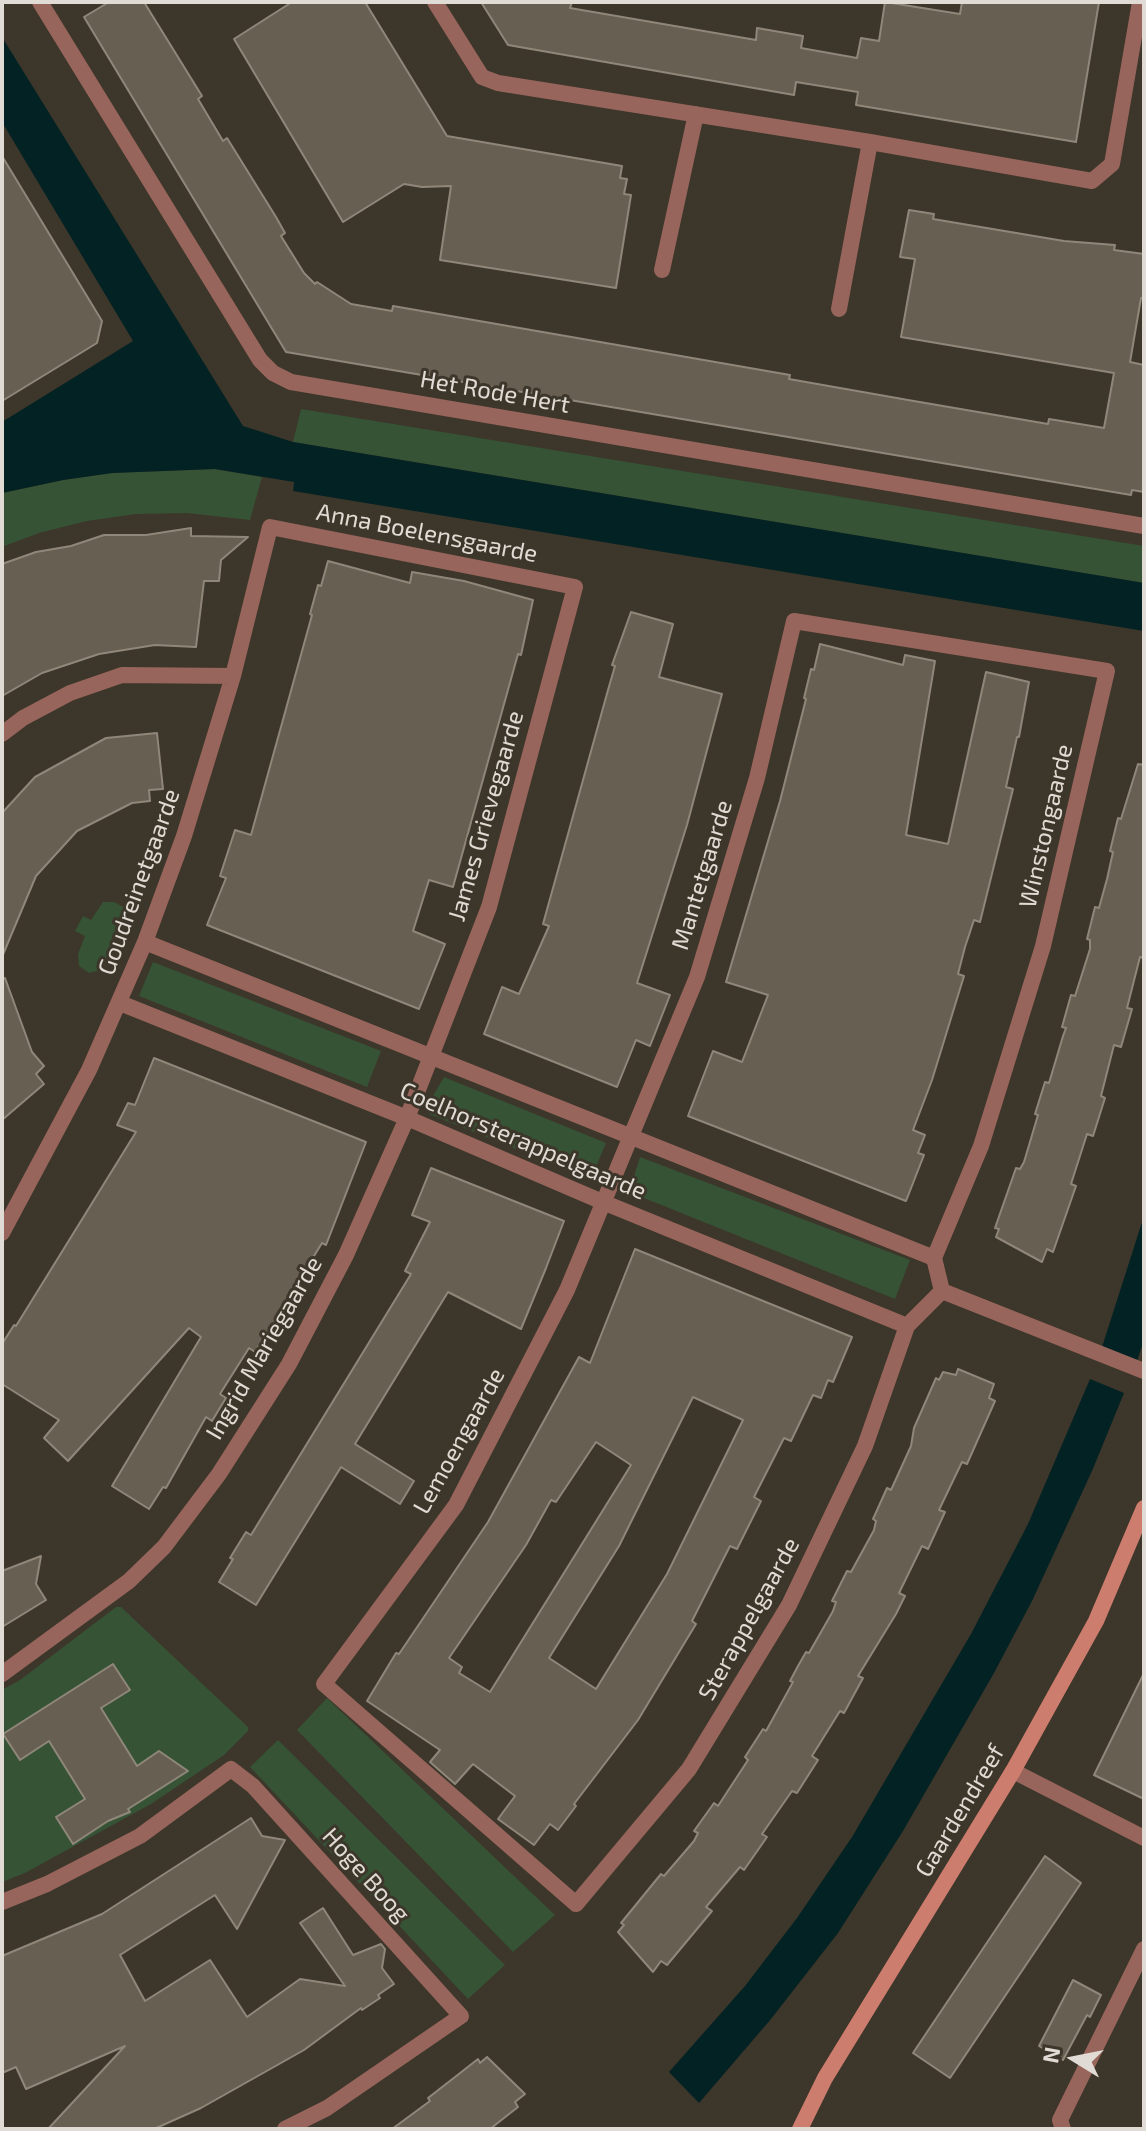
<!DOCTYPE html>
<style>
body{margin:0}
#map{position:relative;width:1146px;height:2131px;overflow:hidden;background:#3d362a;font-family:"Exo 2",sans-serif}
canvas{display:block}
.frame{position:absolute;inset:0;border:4px solid #e0dbd4;pointer-events:none}
.north{position:absolute;left:1034px;top:2019px;width:80px;height:80px;-webkit-text-stroke:6px #3d362a;paint-order:stroke;rotate:280deg;font-size:22px;font-weight:700;line-height:32px;text-align:center;color:#e0dbd4}
.north::after{content:'';display:block;margin:auto;width:28px;height:36px;background:#e0dbd4;clip-path:polygon(50% 0,100% 100%,50% 72%,0 100%)}
</style>
<div id="map">
<canvas width="1146" height="2131"></canvas>
<div class="frame"></div>
<div class="north">N</div>
</div>
<script>
const context = document.querySelector('canvas').getContext('2d');
context.lineJoin = 'round';
function paint(path, color) { context.fillStyle = color; context.fill(path, 'evenodd'); }
const toPath = rows => new Path2D(rows.map(r => 'M' + r).join(''));
function stroke(path, color, width, dash) { context.strokeStyle = color; context.lineWidth = width; context.lineCap = dash ? 'butt' : 'round'; context.setLineDash(dash || []); context.stroke(path); }
function drawText(font, color, halo, rows, align = 'center') {
  context.font = font + ' "Exo 2",sans-serif'; context.lineWidth = 6; context.setLineDash([]); context.textBaseline = 'middle'; context.strokeStyle = halo; context.fillStyle = color; for (const [text, x, y, turn = 0] of rows) {
    context.save(); context.translate(x, y); context.rotate((+turn || 0) * Math.PI / 180); context.textAlign = isNaN(turn) ? turn : align; if (halo) context.strokeText(text, 0, 0); context.fillText(text, 0, 0); context.restore();
  }
}
paint(toPath([
 [301,409,1144,546,1144,583,293,442],
 [214,469,262,477,250,520,187,513,136,514,87,521,39,533,2,547,2,493,63,480,112,473],
 [103,902,114,902,123,907,124,920,112,941,104,969,89,973,79,966,78,954,85,936,75,931,83,916,91,920],
 [153,962,381,1051,367,1087,139,996],
 [444,1077,606,1143,591,1179,429,1114,434,1094],
 [640,1157,910,1260,895,1299,629,1192],
 [116,1607,121,1607,248,1727,248,1731,224,1755,151,1804,25,1873,2,1882,2,1690,20,1680],
 [327,1698,555,1915,513,1952,297,1730],
 [278,1740,505,1965,468,1999,250,1767]
]), '#365336');
paint(toPath([
 [2,37,243,426,293,442,1144,583,1144,631,293,491,294,482,215,469,112,473,63,480,2,493,2,422,133,341,2,122],
 [1144,1216,1144,1340,1137,1361,1102,1347],
 [1090,1379,1124,1393,1092,1471,1032,1601,994,1673,903,1831,838,1933,771,2019,699,2103,669,2072,745,1986,797,1918,852,1837,971,1634,1028,1524]
]), '#032224');
const building = toPath([
 [109,2,144,2,202,96,198,99,223,141,227,138,276,217,285,233,281,236,304,273,315,284,317,282,351,304,392,311,393,306,790,375,789,379,908,400,1048,424,1049,419,1104,428,1114,373,901,337,915,259,900,257,909,210,934,214,933,219,1064,241,1115,245,1114,250,1144,254,1144,298,1141,298,1130,362,1144,365,1144,492,1132,490,1131,495,286,352,84,17,109,2],
 [292,2,365,2,447,136,622,166,620,178,627,179,624,194,631,195,616,288,440,260,451,186,422,187,404,184,343,222,234,39,292,2],
 [481,2,572,2,570,8,756,40,757,28,803,36,801,48,857,58,861,38,879,41,885,2,960,14,962,2,1099,2,1076,142,856,105,858,92,796,82,794,95,508,45,481,2],
 [2,156,102,321,97,343,2,401,2,156],
 [191,528,191,536,248,537,221,560,219,581,204,581,196,647,155,645,99,654,42,673,2,696,2,564,36,552,71,546,104,535,146,535,191,528],
 [328,561,410,583,412,572,464,581,533,600,521,655,518,654,453,887,429,880,413,931,445,944,419,1009,207,925,226,878,220,876,235,830,251,835,312,615,310,614,318,585,321,586,328,561],
 [631,612,673,624,659,677,722,694,687,825,637,983,670,995,650,1046,636,1040,617,1087,484,1034,502,987,519,994,549,926,543,924,608,690,615,666,612,665,631,612],
 [820,644,903,665,905,655,935,661,906,835,948,844,986,672,1029,682,1019,737,1017,737,1006,787,1013,789,980,922,974,920,965,947,958,974,964,976,932,1080,913,1130,925,1135,918,1153,924,1155,906,1201,688,1116,713,1051,742,1062,768,995,726,982,780,801,806,699,804,698,811,669,814,670,820,644],
 [157,733,163,789,149,790,150,801,132,803,77,831,36,876,2,957,2,813,35,777,106,738,157,733],
 [1138,764,1144,765,1144,958,1140,957,1127,1008,1132,1009,1121,1047,1114,1045,1101,1096,1105,1098,1093,1136,1087,1134,1071,1184,1076,1186,1053,1252,1047,1249,1042,1262,996,1237,999,1229,995,1228,1016,1168,1020,1169,1024,1162,1038,1115,1035,1114,1045,1082,1049,1083,1063,1036,1066,1028,1062,1027,1071,995,1075,996,1090,949,1090,940,1087,939,1095,907,1099,908,1107,879,1113,852,1110,851,1118,818,1121,819,1138,764],
 [5,978,32,1052,44,1066,36,1074,44,1084,2,1120,2,979,5,978],
 [154,1058,366,1142,326,1245,322,1243,255,1352,249,1348,220,1394,226,1398,212,1421,206,1417,166,1488,163,1487,149,1509,112,1486,201,1337,189,1328,68,1461,44,1438,59,1420,2,1384,2,1344,14,1325,16,1326,136,1132,117,1125,128,1103,135,1105,154,1058],
 [431,1168,564,1221,546,1268,521,1329,448,1292,355,1444,414,1481,400,1504,341,1467,256,1605,219,1582,233,1559,230,1558,246,1532,251,1535,411,1274,405,1271,430,1222,412,1215,431,1168],
 [635,1249,852,1337,833,1382,828,1380,821,1398,813,1395,791,1441,784,1438,754,1497,761,1501,737,1549,730,1546,692,1621,696,1624,638,1720,574,1804,576,1806,558,1830,550,1824,534,1845,498,1819,515,1796,473,1764,455,1784,430,1762,440,1750,367,1701,396,1653,399,1654,488,1522,579,1357,590,1363,635,1249],
 [693,1397,743,1420,667,1574,596,1689,549,1658,619,1546,693,1397],
 [596,1442,631,1465,490,1692,459,1673,462,1667,449,1658,526,1545,551,1500,556,1502,596,1442],
 [958,1369,994,1384,989,1398,995,1401,967,1464,962,1462,939,1510,945,1512,928,1549,922,1546,899,1593,905,1596,896,1614,858,1676,863,1678,844,1713,840,1711,812,1756,818,1760,797,1793,792,1791,762,1834,767,1837,744,1870,740,1867,706,1907,712,1911,667,1965,661,1961,653,1972,618,1932,624,1925,621,1923,661,1874,664,1876,694,1841,698,1833,694,1831,714,1803,718,1806,748,1760,745,1757,763,1729,766,1731,793,1682,790,1681,798,1666,806,1652,809,1653,833,1611,836,1602,832,1601,847,1571,851,1572,874,1530,876,1521,873,1519,887,1488,891,1490,911,1446,914,1428,936,1378,939,1380,943,1372,956,1375,958,1369],
 [41,1556,36,1584,46,1600,2,1627,2,1571,41,1556],
 [113,1664,130,1690,101,1708,137,1766,159,1751,188,1771,128,1809,130,1812,108,1821,73,1844,56,1817,85,1799,49,1741,20,1760,3,1734,113,1664],
 [1144,1673,1144,1799,1094,1775,1144,1673],
 [251,1818,262,1836,285,1840,237,1929,215,1895,120,1955,145,2001,210,1960,247,2017,300,1979,345,1986,300,1923,323,1908,353,1955,381,1944,385,1949,382,1968,394,1984,378,1995,380,1998,362,2010,361,2008,304,2050,201,2108,154,2129,48,2129,125,2046,26,2089,16,2067,2,2073,2,1956,102,1914,251,1818],
 [1045,1856,1081,1883,950,2078,913,2053,1045,1856],
 [1073,1980,1101,1995,1090,2017,1087,2015,1063,2060,1039,2046,1073,1980],
 [487,2057,525,2094,515,2102,518,2107,490,2129,392,2129,430,2101,428,2098,455,2077,478,2059,480,2063,487,2057]
]);
paint(building, '#675f52');
stroke(building, '#8f8779', 2);
stroke(toPath([
 [40,2,260,360,273,373,291,382,1144,526],
 [435,2,482,77,498,83,870,142,1092,181,1112,164,1140,2],
 [662,270,696,114],
 [839,309,870,142],
 [794,621,1107,671,1043,946,981,1146,934,1258,942,1291,907,1326,865,1446,789,1605,689,1769,576,1904,324,1684,456,1505,567,1290,697,977,757,778,794,621],
 [2,734,23,718,70,693,122,675,233,676],
 [145,942,934,1258],
 [120,1003,407,1118,605,1203,907,1326],
 [2,1233,89,1070,145,942,184,836,233,676,270,527,575,587,489,907,407,1118,346,1255,289,1364,219,1474,164,1547,129,1581,2,1674],
 [942,1291,1144,1371],
 [1013,1771,1144,1838],
 [2,1902,47,1884,140,1836,231,1769,253,1786,461,2016,327,2108,285,2129],
 [1063,2129,1060,2120,1144,1949]
]), '#97655b', 16);
stroke(toPath([
 [800,2129,825,2078,1013,1771,1096,1621,1144,1508]
]), '#cc7d6e', 16);
drawText('24px', '#e0dbd4', '#3d362a', [
 ["Het Rode Hert",495,392,10],
 ["Anna Boelensgaarde",427,533,11],
 ["James Grievegaarde",486,816,-74],
 ["Winstongaarde",1046,826,-77],
 ["Mantetgaarde",702,875,-73],
 ["Goudreinetgaarde",139,882,-70],
 ["Coelhorsterappelgaarde",523,1141,23],
 ["Ingrid Mariegaarde",264,1348,-60],
 ["Lemoengaarde",459,1441,-61],
 ["Sterappelgaarde",749,1619,-61],
 ["Gaardendreef",960,1811,-59],
 ["Hoge Boog",366,1875,48]
]);
</script>
